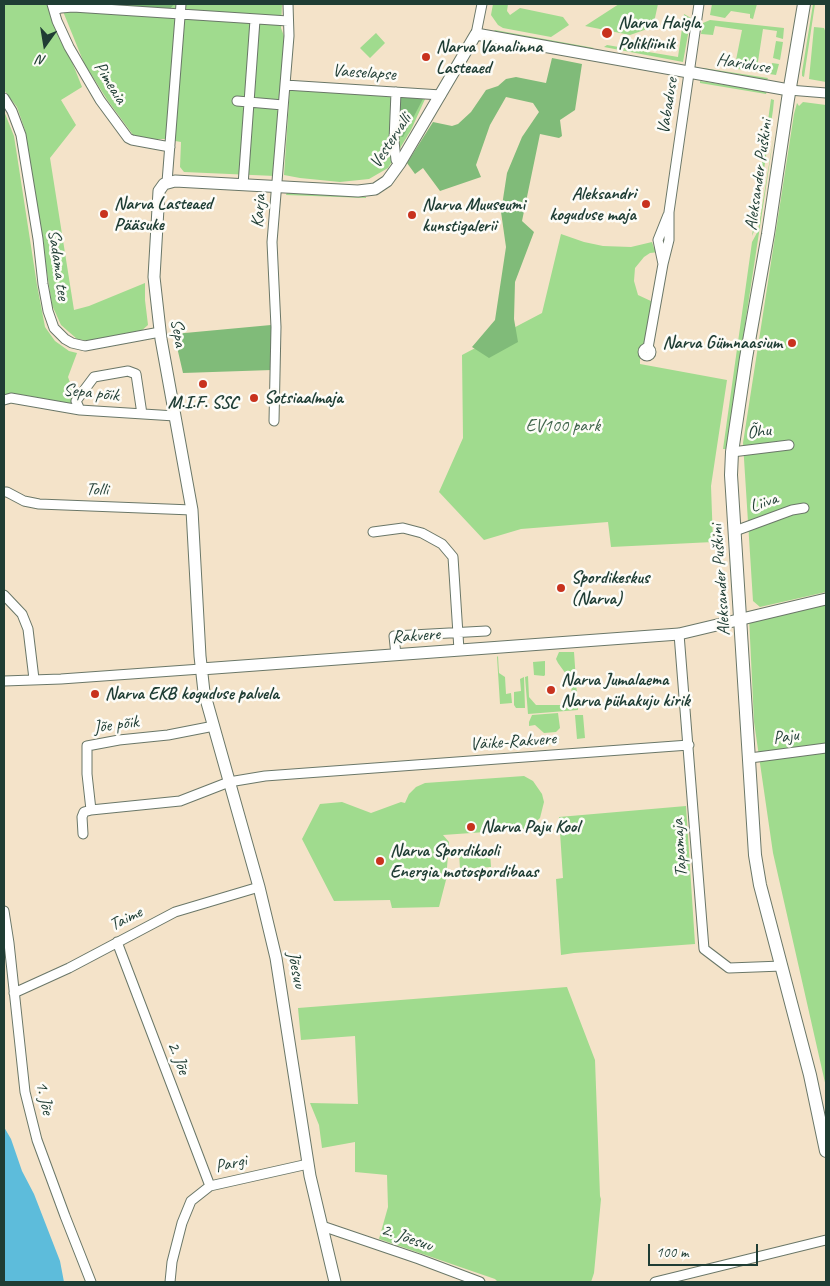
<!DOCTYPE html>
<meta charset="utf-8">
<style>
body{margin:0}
#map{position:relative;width:830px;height:1286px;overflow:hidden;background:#f4e3c9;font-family:Caveat,sans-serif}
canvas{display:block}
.frame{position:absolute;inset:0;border:5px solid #1f3d34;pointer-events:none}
.north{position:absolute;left:20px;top:20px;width:50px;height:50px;-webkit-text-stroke:4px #fdfcf7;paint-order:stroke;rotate:193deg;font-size:14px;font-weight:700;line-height:20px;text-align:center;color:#1f3d34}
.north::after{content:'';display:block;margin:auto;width:18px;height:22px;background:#1f3d34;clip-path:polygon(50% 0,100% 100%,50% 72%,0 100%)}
.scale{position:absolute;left:648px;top:1244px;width:110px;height:22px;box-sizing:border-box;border:2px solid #1f3d34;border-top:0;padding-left:6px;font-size:15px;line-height:18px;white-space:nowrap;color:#1f3d34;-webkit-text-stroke:4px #fdfcf7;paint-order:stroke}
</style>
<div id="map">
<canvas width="830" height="1286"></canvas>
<div class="frame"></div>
<div class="north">N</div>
<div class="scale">100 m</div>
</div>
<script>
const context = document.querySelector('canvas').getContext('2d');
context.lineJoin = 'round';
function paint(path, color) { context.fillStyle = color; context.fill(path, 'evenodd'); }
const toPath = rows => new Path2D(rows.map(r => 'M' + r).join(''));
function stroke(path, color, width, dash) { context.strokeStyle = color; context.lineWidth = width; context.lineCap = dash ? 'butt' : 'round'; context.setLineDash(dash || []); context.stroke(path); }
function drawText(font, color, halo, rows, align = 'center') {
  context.font = font + ' Caveat,sans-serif'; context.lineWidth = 5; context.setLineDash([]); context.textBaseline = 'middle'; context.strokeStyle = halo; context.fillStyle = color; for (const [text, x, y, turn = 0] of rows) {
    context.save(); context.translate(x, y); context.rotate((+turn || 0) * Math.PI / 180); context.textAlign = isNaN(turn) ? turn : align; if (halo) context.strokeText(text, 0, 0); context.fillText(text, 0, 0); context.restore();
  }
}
paint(toPath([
 [4,4,49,4,82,87,61,100,76,125,50,158,74,310,89,306,145,283,145,300,148,325,140,332,89,341,77,339,61,325,52,305,25,130,17,107,4,90],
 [60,4,282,4,281,28,284,36,275,176,184,172,180,167,181,142,164,139,136,139,108,101,84,63],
 [493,4,508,4,507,11,510,15,520,8,563,17,569,25,551,37,503,28,498,25,491,15],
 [619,4,658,4,653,27,630,35,585,26],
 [712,4,757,4,753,19,750,18,750,14,731,11,725,18,710,15],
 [813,4,815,4,804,77,802,76,802,72],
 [684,14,691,18,683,62,604,47,607,45,678,57],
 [710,20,784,28,783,39,776,37,777,31,763,29,757,68,771,70,772,63,779,64,776,75,738,69,740,60,736,60,742,30,715,26,713,35,701,34,703,23],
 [814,27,824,28,826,33,826,82,809,79],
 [495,30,594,48,590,50,493,32],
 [376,33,385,43,370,58,360,48],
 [776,41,783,42,780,60,773,58],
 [703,68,768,78,767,80,702,70],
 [700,81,767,91,766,94,700,83],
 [290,87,426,97,411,130,388,168,369,179,340,182,300,178,284,175],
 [771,99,774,100,773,110,755,229,752,236],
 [803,102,826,105,826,592,760,607,753,601,743,443,794,114,797,103,799,106],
 [4,111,14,136,37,285,45,327,55,341,69,351,77,353,68,377,80,410,4,400],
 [775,128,726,449,723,449,752,242,758,231],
 [287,192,366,197,366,198,286,195],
 [561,234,584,242,603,246,631,247,652,242,654,248,659,252,650,253,644,257,635,268,634,281,638,295,653,302,646,343,640,350,640,364,727,380,711,486,713,542,611,547,608,522,521,529,484,540,439,492,463,438,462,355,542,313],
 [826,599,826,1087,773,853,754,722,749,617],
 [559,652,574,652,578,710,528,714,525,677,528,676,529,697,536,705,569,705,572,702,571,681,558,663,556,659],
 [498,656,499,673,505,677,506,694,511,693,512,703,500,704,497,657],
 [545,661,545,675,544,676,534,675,533,662],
 [524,677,525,708,516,708,514,705,514,692,521,691,520,679],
 [558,713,560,728,556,732,544,733,535,725,529,726,529,722,532,715],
 [575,715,583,715,585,738,577,739],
 [549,736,556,736,560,739,552,744,532,746,528,744,540,743,544,737],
 [524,776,533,781,542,794,544,802,540,818,528,829,443,835,449,842,446,880,439,907,392,908,390,900,334,901,302,839,320,804,342,802,371,813,401,802,405,803,409,794,416,787,425,783],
 [686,806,695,944,574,953,561,955,556,879,563,878,559,817],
 [490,851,491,867,460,869,459,852],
 [567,987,595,1060,600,1196,601,1199,594,1273,591,1282,498,1282,495,1279,379,1239,388,1207,387,1175,355,1172,355,1142,322,1148,319,1125,310,1103,358,1104,355,1036,301,1040,298,1008]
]), '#a0db8e');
paint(toPath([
 [60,4,174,4,170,9],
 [552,58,582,64,575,110,560,120,562,136,559,138,540,134,522,221,534,232,515,282,514,319,518,342,489,358,472,347,495,320,506,247,501,212,507,173,522,137,539,112,533,103,506,97,490,125,476,165,481,177,440,191,423,168,415,174,407,163,433,122,452,126,458,124,471,112,486,90,498,86,506,79,516,77,546,83],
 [401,96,424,97,403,137,398,136],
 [271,325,272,370,183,373,174,334]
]), '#80bb79');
paint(toPath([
 [4,1127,11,1139,22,1171,34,1194,60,1261,64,1282,4,1282]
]), '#5dbcdb');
const minor = toPath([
 [52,4,57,21,69,47,100,100,128,138,132,140,170,147],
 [54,10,61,8,73,7,288,21],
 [476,34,482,4],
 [285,85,441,95],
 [789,90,826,93],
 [396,92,394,141,396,160,400,163],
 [4,98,12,111,21,135,38,239,43,284,48,311,54,328,65,339,72,343,85,346,160,332],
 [237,101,283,105],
 [167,182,181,4],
 [243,185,255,20],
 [663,264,658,240,668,215],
 '643 352a4 4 0 1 1 8 0a4 4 0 1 1-8 0Z',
 [648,348,663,264,669,240,669,212,699,4],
 [4,400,11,398,80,410,175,416],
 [80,410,76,401,94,377,128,371,136,374,142,414],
 [274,421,276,327,272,242,289,36,288,4],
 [732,452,789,445],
 [4,492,7,492,24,501,39,504,192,510],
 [735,531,792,510,804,508],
 [373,532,403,528,422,533,442,544,453,557,459,650],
 [4,595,22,614,28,629,34,679],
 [679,634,704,949,729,968,782,966],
 [396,655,394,636,486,631],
 [4,681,61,679,201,669],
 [214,726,168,735,119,740,87,746,87,774,91,810,180,801,229,782,265,776,689,745],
 [750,758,826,748],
 [83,834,82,817,84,812,91,810],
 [4,911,9,943,25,1092,37,1140,65,1216,91,1282],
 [117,942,210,1186],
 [14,993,69,968,175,912,259,887],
 [322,1226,419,1259,480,1282],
 [170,1282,172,1262,182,1223,191,1201,210,1186,308,1164],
 [655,1282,826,1240]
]);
const tertiary = toPath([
 [201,669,679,634,826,599],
 [335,1282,310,1176,276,958,259,887,204,692,200,656,192,510,161,339,154,277,159,191,164,184,175,181,358,191,375,189,387,181,400,163,476,34,789,90]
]);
const secondary = toPath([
 [804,4,788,99,768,234,746,358,732,452,731,475,755,855,760,885,810,1075,826,1151]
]);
stroke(minor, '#6a7768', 11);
stroke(tertiary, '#6a7768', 13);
stroke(secondary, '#6a7768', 14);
stroke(minor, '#fff', 9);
stroke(tertiary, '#fff', 11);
stroke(secondary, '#fff', 12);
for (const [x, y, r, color] of [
 [607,33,6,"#c8321e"],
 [426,57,5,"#c8321e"],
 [646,204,5,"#c8321e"],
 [104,214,5,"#c8321e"],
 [412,215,5,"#c8321e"],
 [792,343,5,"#c8321e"],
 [203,384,5,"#c8321e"],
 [254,398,5,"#c8321e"],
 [561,588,5,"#c8321e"],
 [551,690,5,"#c8321e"],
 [95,694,5,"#c8321e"],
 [471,827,5,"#c8321e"],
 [380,861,5,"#c8321e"]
]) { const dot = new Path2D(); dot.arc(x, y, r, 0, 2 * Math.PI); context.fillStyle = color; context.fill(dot); stroke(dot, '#fdfcf7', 2); }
drawText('bold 18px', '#1f3d34', '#fdfcf7', [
 ["Narva Haigla",618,23],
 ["Polikliinik",618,44],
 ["Narva Vanalinna",436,47],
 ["Lasteaed",436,68],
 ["Aleksandri",636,194,"right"],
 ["koguduse maja",636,215,"right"],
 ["Narva Lasteaed",114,204],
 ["Pääsuke",114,225],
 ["Narva Muuseumi",422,205],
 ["kunstigalerii",422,226],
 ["Narva Gümnaasium",782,343,"right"],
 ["Sotsiaalmaja",264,398],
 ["M.I.F. SSC",203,403,"center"],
 ["Spordikeskus",571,578],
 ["(Narva)",571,599],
 ["Narva Jumalaema",561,680],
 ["Narva pühakuju kirik",561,701],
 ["Narva EKB koguduse palvela",105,694],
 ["Narva Paju Kool",481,827],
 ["Narva Spordikooli",390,851],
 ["Energia motospordibaas",390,872]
], 'left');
drawText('18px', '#1f3d34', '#fdfcf7', [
 ["Hariduse",743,64,9],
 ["Vaeselapse",364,73,4],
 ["Pimeaia",110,83,58],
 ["Vabaduse",668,106,-81],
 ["Vestervalli",391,141,-57],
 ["Aleksander Puškini",759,175,-82],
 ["Karja",259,211,-85],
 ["Sadama tee",58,265,82],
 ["Sepa",178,333,82],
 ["Sepa põik",91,393,6],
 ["Õhu",759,432,-7],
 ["Tolli",97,490,2],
 ["Liiva",764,503,-19],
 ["Aleksander Puškini",721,580,-94],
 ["Rakvere",416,636,-4],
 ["Jõe põik",116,725,-8],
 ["Paju",786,737,-8],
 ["Väike-Rakvere",513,742,-4],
 ["Tapamaja",680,848,-94],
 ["Taime",126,919,-27],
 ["Jõesuu",296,970,79],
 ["2. Jõe",178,1058,69],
 ["1. Jõe",44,1098,78],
 ["Pargi",231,1164,-12],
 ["2. Jõesuu",407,1238,19]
]);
drawText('18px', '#3f644a', '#fdfcf7', [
 ["EV100 park",563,426]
]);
</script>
